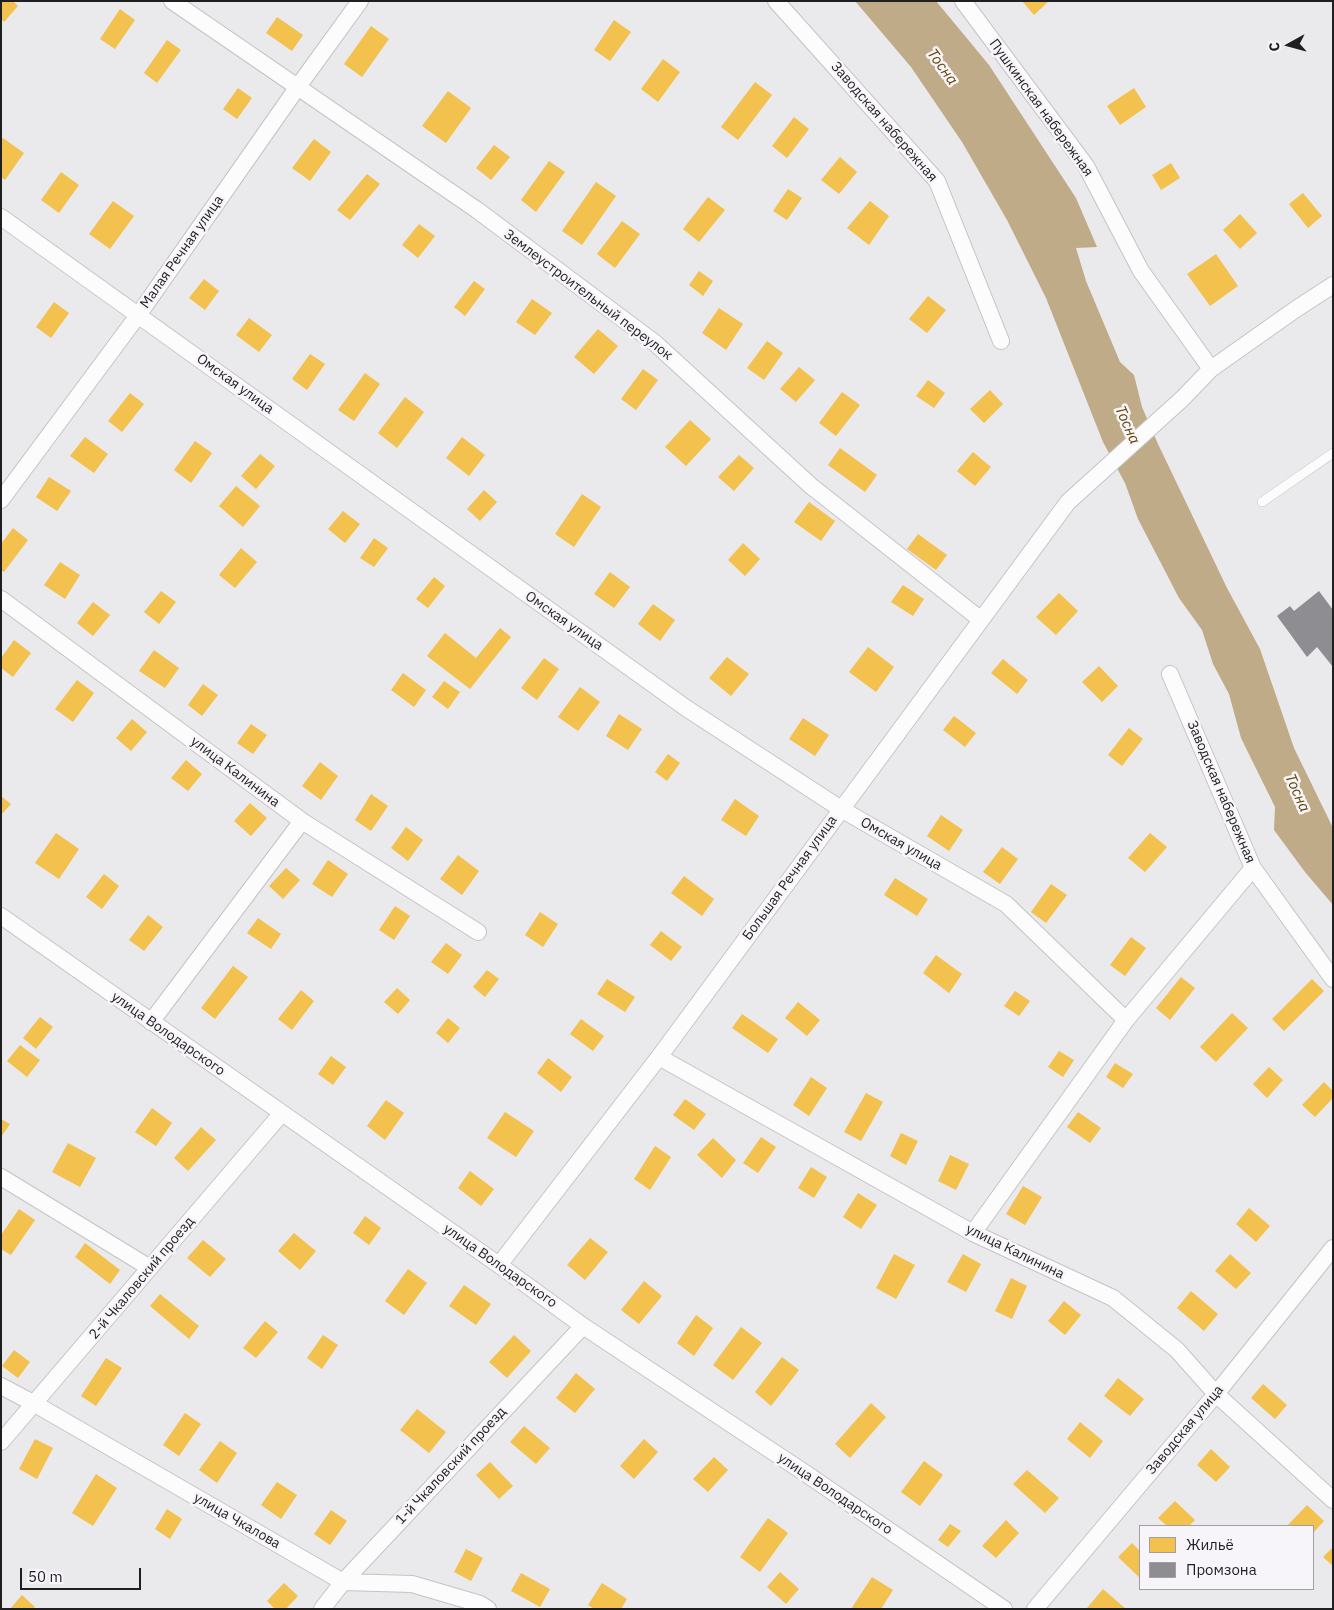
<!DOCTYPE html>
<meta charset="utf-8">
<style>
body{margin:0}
#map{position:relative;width:1334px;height:1610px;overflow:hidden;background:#eae9ec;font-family:"IBM Plex Sans",sans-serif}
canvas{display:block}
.frame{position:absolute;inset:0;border:2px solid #1f1e20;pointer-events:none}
.legend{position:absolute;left:1139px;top:1525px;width:175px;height:65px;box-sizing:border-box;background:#f8f5fa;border:1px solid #a19fa3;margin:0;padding:6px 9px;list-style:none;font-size:15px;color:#1f1e20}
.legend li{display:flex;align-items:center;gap:10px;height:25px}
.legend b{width:25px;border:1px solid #a19fa3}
.north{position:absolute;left:1264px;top:20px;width:50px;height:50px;-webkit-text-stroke:4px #f8f5fa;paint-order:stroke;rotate:263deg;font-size:14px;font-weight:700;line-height:20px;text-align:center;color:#1f1e20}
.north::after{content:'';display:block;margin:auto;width:18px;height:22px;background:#1f1e20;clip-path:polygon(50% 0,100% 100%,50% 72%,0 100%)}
.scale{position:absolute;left:20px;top:1568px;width:121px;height:22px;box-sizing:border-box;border:2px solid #1f1e20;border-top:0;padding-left:6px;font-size:15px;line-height:18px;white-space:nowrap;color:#1f1e20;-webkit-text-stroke:4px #f8f5fa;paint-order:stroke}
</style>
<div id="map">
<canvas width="1334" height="1610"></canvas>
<div class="frame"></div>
<ul class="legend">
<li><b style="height:14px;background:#f2c14e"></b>Жильё</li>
<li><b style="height:14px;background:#8d8d92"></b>Промзона</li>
</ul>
<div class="north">С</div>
<div class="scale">50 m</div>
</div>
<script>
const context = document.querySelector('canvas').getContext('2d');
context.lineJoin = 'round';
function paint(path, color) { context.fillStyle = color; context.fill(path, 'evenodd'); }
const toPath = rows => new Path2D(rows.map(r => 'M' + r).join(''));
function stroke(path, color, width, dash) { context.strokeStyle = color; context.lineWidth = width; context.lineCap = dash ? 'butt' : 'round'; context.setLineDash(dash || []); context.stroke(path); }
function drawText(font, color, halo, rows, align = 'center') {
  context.font = font + ' "IBM Plex Sans",sans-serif'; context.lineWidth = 5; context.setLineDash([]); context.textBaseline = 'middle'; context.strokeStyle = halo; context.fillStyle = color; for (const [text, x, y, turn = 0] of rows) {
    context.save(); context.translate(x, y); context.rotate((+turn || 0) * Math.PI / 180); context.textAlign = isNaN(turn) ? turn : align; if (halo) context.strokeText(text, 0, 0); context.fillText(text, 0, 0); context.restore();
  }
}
paint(toPath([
 [855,1,936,1,989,65,1076,198,1097,247,1076,248,1086,281,1120,362,1134,375,1142,407,1158,444,1227,588,1260,649,1294,748,1333,828,1333,905,1305,872,1274,830,1275,807,1241,738,1229,694,1213,664,1202,630,1179,598,1138,519,1125,483,1103,442,1046,298,1007,220,962,142,911,67]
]), '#bfab88');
paint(toPath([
 [1,1,13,1,18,6,4,22,1,19],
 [1022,1,1049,1,1034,15],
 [120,9,135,20,115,49,100,39],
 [277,17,303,35,292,51,266,33],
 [614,20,631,32,610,61,594,50],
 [371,26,389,39,362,77,344,64],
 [167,40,181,50,157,83,144,73],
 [663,59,680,72,658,102,641,89],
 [755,82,772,95,738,140,721,127],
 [238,88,252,98,237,119,223,109],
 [1134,88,1146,107,1120,125,1107,106],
 [448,91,471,108,446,143,422,126],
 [794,117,809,129,787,158,772,146],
 [3,138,24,153,5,180,1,177,1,140],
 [314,139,331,152,310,181,292,168],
 [494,145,510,157,491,180,476,168],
 [840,157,857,172,839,194,821,180],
 [549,161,565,172,536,212,521,200],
 [1171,163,1180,178,1161,190,1152,175],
 [61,172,79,185,59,213,41,200],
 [367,174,380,184,350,220,337,210],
 [596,182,616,196,582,245,562,231],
 [788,189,802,198,787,220,773,211],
 [1303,193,1322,216,1308,228,1289,204],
 [708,197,725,210,699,242,683,229],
 [113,201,134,216,110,249,89,234],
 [870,201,889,216,869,245,847,228],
 [1240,214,1257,233,1240,249,1223,230],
 [622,221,640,234,615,268,597,254],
 [419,224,435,236,418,258,402,245],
 [1216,254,1238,286,1210,306,1187,274],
 [699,271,713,281,703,296,689,285],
 [204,279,219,291,205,310,189,298],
 [474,281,485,289,465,316,454,307],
 [928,296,946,310,927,333,909,319],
 [532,299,552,313,535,335,516,322],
 [54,302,69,313,51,338,36,327],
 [719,308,743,324,726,350,702,333],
 [249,318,272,335,259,352,236,335],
 [598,329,618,346,594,374,574,357],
 [767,341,783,353,764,380,747,368],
 [310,354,325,364,307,390,292,379],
 [799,367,815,380,796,402,780,389],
 [643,369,658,380,636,410,621,399],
 [365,373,380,384,354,421,338,410],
 [928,380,945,393,934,408,916,396],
 [990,390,1003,404,984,423,970,409],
 [842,392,860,405,836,436,819,423],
 [130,393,144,404,122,432,108,421],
 [405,397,424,412,397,448,378,433],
 [690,420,711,439,686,466,665,447],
 [85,437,108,454,94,473,70,456],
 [462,437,485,455,469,476,446,458],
 [195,441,212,453,191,483,174,470],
 [840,448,877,475,865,492,828,465],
 [973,452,991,467,975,486,957,471],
 [260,454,275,466,256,489,241,476],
 [739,455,754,468,734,491,718,477],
 [49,477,71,491,57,511,36,497],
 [236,486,260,506,243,527,219,506],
 [484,490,497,502,480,521,467,509],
 [582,494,601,507,574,547,555,534],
 [809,502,835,521,821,541,794,522],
 [343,511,360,524,345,543,328,529],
 [13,528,28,540,4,572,1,570,1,544],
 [918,534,947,555,936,570,907,549],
 [374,538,388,548,374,567,360,558],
 [743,543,760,559,745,576,728,560],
 [241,548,257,562,235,588,219,575],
 [60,562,80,575,65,599,44,585],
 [610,572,630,587,614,608,594,594],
 [434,577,445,586,428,608,416,599],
 [903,585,924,599,913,616,891,602],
 [161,591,176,602,159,624,144,612],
 [1059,593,1078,611,1056,635,1036,617],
 [93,602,110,615,93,636,77,623],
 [653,604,675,620,660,641,638,624],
 [500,628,511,637,470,689,427,656,445,633,476,658],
 [14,640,31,653,13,677,1,668,1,658],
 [868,647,894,667,876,692,849,672],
 [154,650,179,668,165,688,139,671],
 [727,657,749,674,731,696,709,678],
 [544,658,559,669,537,700,521,688],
 [1003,659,1028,680,1017,694,991,673],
 [1099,666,1118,686,1102,702,1082,682],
 [403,673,426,690,414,707,391,690],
 [77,680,94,693,73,722,55,709],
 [444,681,460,692,448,709,432,697],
 [203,684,218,695,202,716,188,705],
 [580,687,600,702,578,731,558,717],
 [619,714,642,729,628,750,606,736],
 [954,716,976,733,965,747,943,730],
 [803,718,829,735,815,756,789,739],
 [132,719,147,732,131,751,116,738],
 [251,724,267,735,253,754,237,743],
 [1129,728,1143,739,1122,766,1108,755],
 [668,754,680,763,667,781,655,772],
 [186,760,202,774,188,791,171,778],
 [320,762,338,776,321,800,302,786],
 [371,794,388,806,371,831,355,820],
 [1,796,11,804,1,815],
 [735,799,759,816,746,836,721,820],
 [250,803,267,818,251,836,234,821],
 [941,815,963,830,949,851,927,836],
 [406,827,423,840,408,861,391,848],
 [56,833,79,849,59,879,35,863],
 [1150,833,1167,847,1145,872,1128,858],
 [1002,847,1018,859,1000,884,983,872],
 [458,855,479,871,462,895,440,879],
 [328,860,348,874,332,897,312,884],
 [286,868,300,880,283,899,269,886],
 [104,874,119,886,102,909,86,897],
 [684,876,714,899,702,916,671,893],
 [895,878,928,899,917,916,884,895],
 [1051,884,1067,895,1046,923,1031,912],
 [395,906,410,916,394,940,379,930],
 [540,912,558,924,543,947,525,935],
 [148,915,163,927,144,951,129,940],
 [258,918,281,934,271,949,247,933],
 [661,931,682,947,671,961,650,945],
 [1131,937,1146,948,1125,976,1110,965],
 [446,943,462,955,448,974,431,962],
 [936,955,962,974,949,993,923,973],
 [233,966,248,977,215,1019,201,1008],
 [487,970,499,979,485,997,473,987],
 [1181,977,1195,988,1170,1020,1156,1008],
 [607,979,635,997,625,1012,597,994],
 [1312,979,1324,991,1284,1031,1272,1019],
 [397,988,410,1000,398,1014,384,1002],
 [301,990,314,1001,292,1030,278,1019],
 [1015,991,1030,1001,1019,1016,1004,1006],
 [798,1002,820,1020,807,1036,785,1018],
 [1232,1013,1248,1028,1216,1062,1200,1047],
 [742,1014,778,1039,768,1053,732,1028],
 [40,1017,53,1027,36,1049,23,1038],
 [448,1018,460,1028,448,1043,436,1033],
 [581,1019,604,1036,593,1051,570,1034],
 [20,1045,40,1060,27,1077,7,1061],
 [1059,1051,1074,1060,1063,1077,1048,1067],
 [331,1056,346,1067,333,1085,318,1074],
 [548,1058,572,1077,561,1092,537,1073],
 [1115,1063,1133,1074,1123,1088,1106,1077],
 [1269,1067,1283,1080,1267,1098,1253,1084],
 [811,1077,827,1088,809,1116,793,1105],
 [1324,1082,1333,1091,1333,1098,1315,1117,1302,1105],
 [866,1093,883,1102,861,1141,844,1132],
 [685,1099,706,1114,694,1130,673,1115],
 [386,1100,404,1113,385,1140,367,1126],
 [152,1108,172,1123,156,1146,135,1132],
 [505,1112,534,1131,516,1157,487,1138],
 [1078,1112,1101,1128,1090,1143,1067,1127],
 [1,1119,10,1124,1,1137],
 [201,1127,216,1140,188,1171,174,1158],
 [901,1133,918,1141,906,1165,890,1156],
 [761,1137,776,1147,758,1173,743,1163],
 [713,1138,736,1160,722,1178,697,1155],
 [68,1143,96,1158,80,1187,52,1172],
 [655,1146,671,1157,650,1190,634,1179],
 [950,1155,969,1164,956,1190,938,1181],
 [811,1167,827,1177,814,1198,798,1188],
 [470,1171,494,1189,481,1206,458,1188],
 [1023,1186,1042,1197,1025,1225,1006,1214],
 [858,1193,877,1205,861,1229,843,1217],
 [1249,1208,1270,1226,1256,1242,1236,1224],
 [19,1209,35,1220,11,1255,1,1249,1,1235],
 [365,1216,381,1228,369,1245,353,1233],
 [294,1233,316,1251,300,1270,278,1251],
 [590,1238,608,1252,585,1280,567,1265],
 [203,1240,226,1259,210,1277,187,1258],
 [85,1243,120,1270,110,1284,75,1257],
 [894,1254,915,1265,896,1299,876,1288],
 [963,1254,981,1264,966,1292,947,1282],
 [1230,1254,1251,1273,1236,1289,1215,1271],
 [408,1269,427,1283,404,1315,385,1301],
 [1011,1278,1027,1286,1012,1319,995,1311],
 [644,1281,662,1296,639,1324,621,1310],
 [464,1285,491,1304,476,1325,449,1306],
 [1191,1291,1218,1314,1204,1331,1177,1308],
 [160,1294,199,1326,189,1339,150,1306],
 [1064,1301,1081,1315,1065,1335,1048,1321],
 [696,1315,713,1328,694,1356,677,1343],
 [265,1321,278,1332,256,1358,243,1348],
 [741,1327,762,1343,733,1380,713,1365],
 [323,1335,338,1345,322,1369,307,1358],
 [514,1335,531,1351,507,1378,489,1362],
 [14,1350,30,1362,18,1378,2,1366],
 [782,1357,799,1370,771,1406,755,1392],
 [106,1358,122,1368,96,1406,81,1396],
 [576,1373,595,1389,575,1413,556,1398],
 [1118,1378,1144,1399,1130,1416,1104,1396],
 [1263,1384,1287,1405,1275,1419,1251,1398],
 [871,1403,886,1417,850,1458,835,1444],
 [417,1409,446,1432,429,1453,400,1430],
 [185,1413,201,1424,179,1456,163,1445],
 [1080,1422,1103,1441,1090,1458,1067,1439],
 [524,1426,550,1448,536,1464,510,1442],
 [35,1439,53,1448,37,1479,19,1469],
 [644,1439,658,1452,634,1479,620,1466],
 [220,1441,237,1453,217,1483,199,1470],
 [1211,1449,1230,1467,1216,1482,1197,1465],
 [714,1457,728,1470,708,1492,693,1479],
 [924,1461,943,1475,920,1506,901,1492],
 [490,1462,513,1486,499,1499,476,1475],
 [1027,1470,1059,1498,1045,1513,1013,1484],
 [96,1474,117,1488,93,1526,72,1513],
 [277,1482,297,1495,281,1519,261,1505],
 [1175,1501,1195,1520,1189,1526,1167,1526,1158,1518],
 [1307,1505,1324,1521,1313,1533,1313,1526,1287,1526],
 [167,1509,182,1519,170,1539,155,1529],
 [331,1510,347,1521,330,1545,314,1534],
 [768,1518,788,1533,760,1572,740,1557],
 [1006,1520,1019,1533,996,1558,982,1546],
 [950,1524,961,1531,948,1547,938,1540],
 [1132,1543,1140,1551,1140,1578,1118,1557],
 [1333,1547,1333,1566,1323,1557],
 [466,1549,483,1558,471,1581,454,1572],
 [780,1572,799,1589,786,1604,767,1587],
 [521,1573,550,1589,540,1607,511,1591],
 [872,1577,893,1590,881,1609,851,1609],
 [284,1583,298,1596,286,1609,275,1609,267,1601],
 [602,1583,627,1599,621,1609,594,1609,588,1605],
 [1103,1589,1126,1609,1087,1608],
 [22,1595,35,1607,33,1609,10,1609]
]), '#f2c14e');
paint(toPath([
 [1319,591,1333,610,1333,667,1317,647,1307,657,1277,616,1290,606,1294,611]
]), '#8d8d92');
const service = toPath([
 [1262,502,1333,453]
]);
const minor = toPath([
 [172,1,477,210,655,343,811,486,980,619],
 [776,1,937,181,1001,341],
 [963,1,1086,166,1141,271,1211,369],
 [1,217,686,708,841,809,1006,904,1126,1020],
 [1,500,139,314,297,88,360,1],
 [1,599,302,821,478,932],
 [1170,674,1253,868,1333,979],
 [1,916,499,1265,583,1326,805,1473,1004,1609],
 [151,1022,302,821],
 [659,1057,973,1233,1113,1298,1177,1350,1216,1394,1333,1500],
 [1,1177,150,1268],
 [973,1233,1126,1020,1253,868],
 [499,1265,659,1057,1068,502,1182,399,1211,369,1296,309,1333,285],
 [1,1386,35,1404,343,1582,412,1584,480,1604,488,1609],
 [1,1442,282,1113],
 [322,1609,343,1582,583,1326],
 [1035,1609,1216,1394,1333,1248]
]);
stroke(service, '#c4c3c5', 10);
stroke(minor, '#c4c3c5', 18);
stroke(service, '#fcfcfc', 9);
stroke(minor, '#fcfcfc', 16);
drawText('14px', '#1f1e20', '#f8f5fa', [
 ["Пушкинская набережная",1041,108,54],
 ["Заводская набережная",884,122,49],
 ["Малая Речная улица",182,252,-55],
 ["Землеустроительный переулок",588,295,37],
 ["Омская улица",235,384,36],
 ["Омская улица",564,621,35],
 ["улица Калинина",235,772,37],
 ["Заводская набережная",1221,792,67],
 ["Омская улица",901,844,30],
 ["Большая Речная улица",790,878,-54],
 ["улица Володарского",168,1034,35],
 ["улица Калинина",1015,1252,26],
 ["улица Володарского",500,1266,35],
 ["2-й Чкаловский проезд",142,1278,-50],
 ["Заводская улица",1185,1430,-50],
 ["1-й Чкаловский проезд",451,1466,-47],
 ["улица Володарского",835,1494,34],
 ["улица Чкалова",237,1521,30]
]);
drawText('italic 15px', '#5f4200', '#f8f5fa', [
 ["Тосна",942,67,54],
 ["Тосна",1127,425,66],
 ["Тосна",1297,793,66]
]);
</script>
